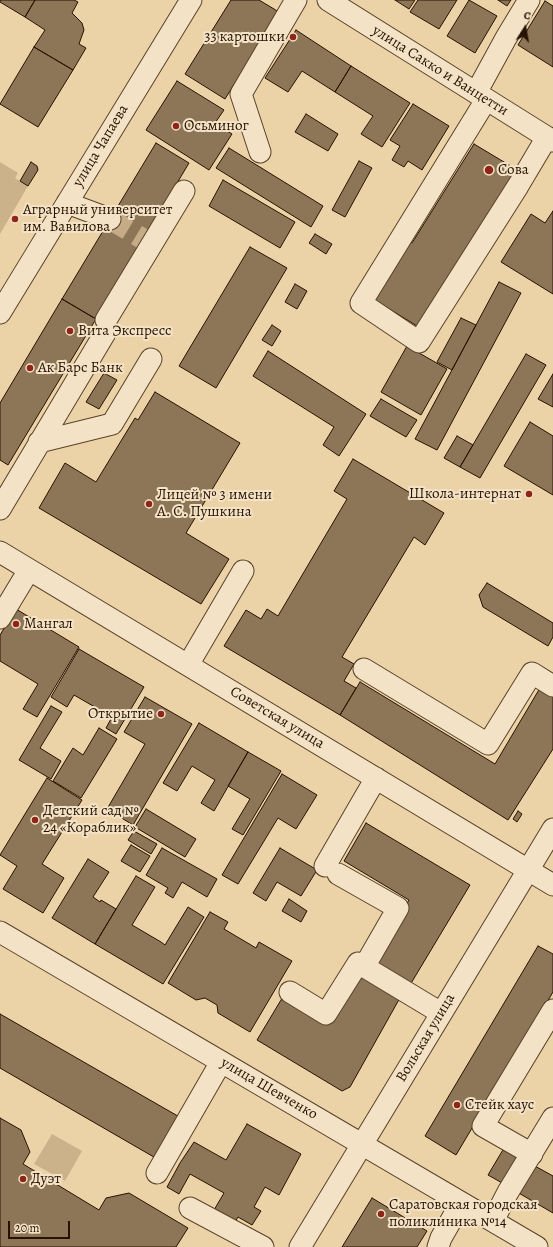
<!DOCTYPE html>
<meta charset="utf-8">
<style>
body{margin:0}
#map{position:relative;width:553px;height:1247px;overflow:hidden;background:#ecd3a7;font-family:Alegreya,serif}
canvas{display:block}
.north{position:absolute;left:505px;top:8px;width:40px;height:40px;-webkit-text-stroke:3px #f3e2c6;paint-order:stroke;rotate:11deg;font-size:11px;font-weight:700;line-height:16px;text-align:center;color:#271200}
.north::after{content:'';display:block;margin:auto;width:14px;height:18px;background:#271200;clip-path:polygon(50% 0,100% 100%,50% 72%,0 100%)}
.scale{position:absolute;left:8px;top:1221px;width:62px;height:18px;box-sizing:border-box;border:2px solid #271200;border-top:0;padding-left:5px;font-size:12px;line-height:14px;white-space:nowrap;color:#271200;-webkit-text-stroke:3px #f3e2c6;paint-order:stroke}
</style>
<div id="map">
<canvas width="553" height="1247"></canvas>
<div class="north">С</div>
<div class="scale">20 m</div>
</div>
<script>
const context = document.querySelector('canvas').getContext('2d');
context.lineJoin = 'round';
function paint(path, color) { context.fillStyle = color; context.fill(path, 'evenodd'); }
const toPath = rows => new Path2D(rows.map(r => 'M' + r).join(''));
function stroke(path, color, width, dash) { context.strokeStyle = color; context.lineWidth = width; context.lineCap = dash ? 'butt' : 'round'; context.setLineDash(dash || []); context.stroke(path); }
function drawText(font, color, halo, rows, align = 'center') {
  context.font = font + ' Alegreya,serif'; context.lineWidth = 4; context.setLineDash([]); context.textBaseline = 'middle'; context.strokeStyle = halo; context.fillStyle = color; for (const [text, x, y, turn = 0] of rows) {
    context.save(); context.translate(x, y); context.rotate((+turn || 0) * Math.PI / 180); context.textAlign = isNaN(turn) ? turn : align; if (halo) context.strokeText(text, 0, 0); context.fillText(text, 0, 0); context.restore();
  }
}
paint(toPath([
 [0,162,18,173,15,178,28,186,0,234],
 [52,1134,82,1151,65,1181,34,1164]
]), '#cbb28b');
const building = toPath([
 [0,0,35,0,25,17,0,2,0,0],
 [35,0,74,0,78,2,72,13,82,23,84,30,79,44,86,48,73,70,34,47,45,30,25,17,35,0],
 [231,0,259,0,279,12,225,99,185,74,231,0],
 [395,0,415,0,409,9,395,0],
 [418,0,457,0,439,29,410,12,418,0],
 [469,0,497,16,475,53,447,36,469,0],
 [498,0,511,0,507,6,498,0],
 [545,1,553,6,553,67,518,45,545,1],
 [296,30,351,66,335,92,302,71,288,92,265,78,296,30],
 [34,47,73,70,38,127,0,104,34,47],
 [351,66,410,103,382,147,361,134,373,116,335,92,351,66],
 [177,81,224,110,215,123,232,134,209,170,146,130,177,81],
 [413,104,449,126,422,170,408,161,404,167,392,160,400,146,390,140,413,104],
 [306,114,338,134,328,151,295,132,306,114],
 [156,143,189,163,96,319,62,299,156,143],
 [474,144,519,171,422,329,368,296,404,238,412,243,474,144],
 [229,148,323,206,311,227,216,168,229,148],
 [359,161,372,168,345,217,332,210,359,161],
 [31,162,37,166,38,170,28,186,20,181,31,162],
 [223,180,295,222,280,248,209,206,223,180],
 [553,211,553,294,501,262,531,214,545,223,553,211],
 [315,234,332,244,326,254,309,243,315,234],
 [250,247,287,268,216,388,179,366,250,247],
 [499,282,521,293,437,450,415,439,499,282],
 [295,284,307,291,297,309,285,302,295,284],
 [62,299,96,319,8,465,0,460,0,403,62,299],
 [461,318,476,325,452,370,437,362,461,318],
 [272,325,281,331,272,346,262,340,272,325],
 [407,346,447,369,421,415,381,392,407,346],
 [268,351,366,414,339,456,323,445,334,427,253,376,268,351],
 [526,354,546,365,480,478,460,467,526,354],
 [104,373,117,380,99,409,86,402,104,373],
 [553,374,553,407,538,399,553,374],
 [155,392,240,443,186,533,229,559,201,604,39,508,65,463,96,482,135,418,138,420,155,392],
 [381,399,417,420,406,437,370,416,381,399],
 [530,422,553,436,553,495,504,466,530,422],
 [457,436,473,445,460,467,444,458,457,436],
 [353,459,444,513,425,545,414,537,342,657,354,664,344,681,356,688,340,715,224,646,246,610,261,619,267,609,278,616,347,499,334,491,353,459],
 [487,583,553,623,553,637,548,646,483,607,479,595,487,583],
 [16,609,79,647,37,717,23,709,38,684,0,661,0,635,16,609],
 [79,649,144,687,116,734,106,728,112,717,74,695,67,707,51,697,79,649],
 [360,682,495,764,540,688,553,696,553,749,508,820,340,715,360,682],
 [145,697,192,724,133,825,107,809,145,744,124,732,145,697],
 [51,706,62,712,40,748,61,761,51,779,19,760,51,706],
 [199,723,248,752,214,811,201,803,215,780,192,766,177,791,163,783,199,723],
 [99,728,117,739,81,798,53,781,73,748,83,755,99,728],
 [248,752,281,771,243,835,232,829,250,799,228,786,248,752],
 [282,774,317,795,296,829,278,818,238,884,222,875,282,774],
 [47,778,82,800,42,864,64,878,43,913,3,889,17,866,0,855,47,778],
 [146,809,196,839,185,857,135,827,146,809],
 [518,811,522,814,517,822,513,819,518,811],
 [366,823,470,885,410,985,372,962,409,900,344,861,366,823],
 [134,831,157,844,151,854,128,840,134,831],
 [131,845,150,856,140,872,121,861,131,845],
 [162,848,217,879,207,897,182,882,173,898,165,893,168,888,146,875,162,848],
 [280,848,317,870,301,896,277,882,266,901,253,893,280,848],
 [88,859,109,872,93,897,100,902,101,900,116,909,95,944,52,918,88,859],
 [136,876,155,887,132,925,161,942,165,945,188,907,204,917,163,984,95,944,136,876],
 [289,899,307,911,301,922,282,911,289,899],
 [210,912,228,922,224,929,256,948,259,942,292,961,250,1032,218,1013,217,1005,205,998,196,1000,168,983,210,912],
 [538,946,553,954,553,992,456,1155,425,1136,538,946],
 [360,971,401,996,350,1087,342,1091,257,1040,284,995,329,1023,360,971],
 [0,1014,183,1119,159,1160,0,1068,0,1014],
 [0,1118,21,1130,30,1152,23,1164,99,1210,106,1198,129,1193,188,1228,176,1247,0,1247,0,1118],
 [247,1124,301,1154,279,1195,265,1187,254,1207,261,1211,252,1225,238,1217,235,1222,214,1210,224,1193,190,1174,179,1194,167,1187,180,1163,194,1142,226,1160,247,1124],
 [507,1143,523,1153,504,1184,488,1175,507,1143],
 [533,1165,553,1176,553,1213,517,1192,533,1165],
 [372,1198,427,1231,417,1247,342,1247,372,1198]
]);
paint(building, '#8d7657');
stroke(building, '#271200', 1);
stroke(toPath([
 [110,219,143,239]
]), '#c5ac86', 21, [21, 10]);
const minor = toPath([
 [328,0,553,141],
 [476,93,506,38,529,0],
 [486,100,361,303,419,342,518,186,547,137],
 [260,152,241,94,296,0],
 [67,203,110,219],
 [0,313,191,0],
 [106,320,184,191],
 [39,442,112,424,151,359],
 [0,509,105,333],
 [0,552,553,885],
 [0,618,29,570],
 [188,665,243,571],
 [364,669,488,744,532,673,553,686],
 [325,866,376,778],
 [338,874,398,908,364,967],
 [0,932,537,1247],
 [290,992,326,1014,358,963,441,1013],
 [532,1154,483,1126,553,1010],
 [157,1173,221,1062],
 [190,1208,263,1247],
 [493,1221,508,1192,553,1118],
 [300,1247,553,829],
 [438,1247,441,1238,461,1203]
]);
stroke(minor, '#58422a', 23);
stroke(minor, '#f3e2c6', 21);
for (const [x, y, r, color] of [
 [293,37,4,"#8f2418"],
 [176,126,4,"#8f2418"],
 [489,170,5,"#8f2418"],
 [15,219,4,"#8f2418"],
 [70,331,4,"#8f2418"],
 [30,368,4,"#8f2418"],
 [529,494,4,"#8f2418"],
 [149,504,4,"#8f2418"],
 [16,624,4,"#8f2418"],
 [161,714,4,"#8f2418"],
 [35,820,4,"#8f2418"],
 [457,1105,4,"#8f2418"],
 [23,1179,4,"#8f2418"],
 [381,1214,4,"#8f2418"]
]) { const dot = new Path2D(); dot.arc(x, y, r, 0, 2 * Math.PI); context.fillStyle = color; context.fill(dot); stroke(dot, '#f3e2c6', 1.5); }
drawText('15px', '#271200', '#f3e2c6', [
 ["33 картошки",285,37,"right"],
 ["Осьминог",184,126],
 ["Сова",498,170],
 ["Аграрный университет",23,210],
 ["им. Вавилова",23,227],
 ["Вита Экспресс",78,331],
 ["Ак Барс Банк",38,368],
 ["Школа-интернат",521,494,"right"],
 ["Лицей № 3 имени",157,495],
 ["А. С. Пушкина",157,512],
 ["Мангал",24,624],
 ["Открытие",153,714,"right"],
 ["Детский сад №",43,811],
 ["24 «Кораблик»",43,828],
 ["Стейк хаус",465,1105],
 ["Дуэт",31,1179],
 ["Саратовская городская",389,1205],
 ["поликлиника №14",389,1222]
], 'left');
drawText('15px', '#271200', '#f3e2c6', [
 ["улица Сакко и Ванцетти",440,71,32],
 ["улица Чапаева",101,146,-59],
 ["Советская улица",277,718,31],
 ["Вольская улица",426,1038,-59],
 ["улица Шевченко",269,1089,30]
]);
</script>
